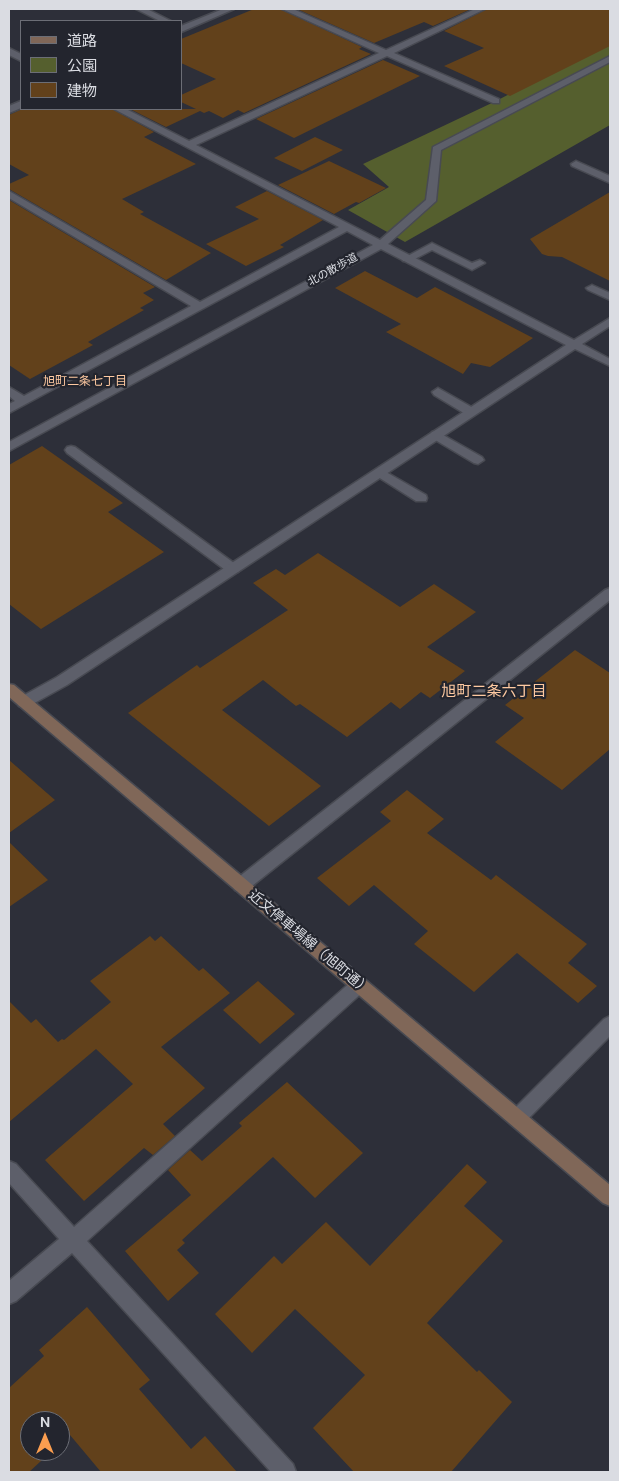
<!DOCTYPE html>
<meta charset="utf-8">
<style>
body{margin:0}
#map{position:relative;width:619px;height:1481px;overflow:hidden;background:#2d2f39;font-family:"DM Sans","Noto Sans JP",sans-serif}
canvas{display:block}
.frame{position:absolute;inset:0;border:10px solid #dadce2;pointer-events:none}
.legend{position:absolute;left:20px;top:20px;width:162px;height:90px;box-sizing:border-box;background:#23252e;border:1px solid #6c6e76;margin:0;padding:6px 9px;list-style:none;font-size:15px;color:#dadce2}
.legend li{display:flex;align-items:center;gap:10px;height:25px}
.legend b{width:25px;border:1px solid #6c6e76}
.north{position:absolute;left:20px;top:1411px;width:50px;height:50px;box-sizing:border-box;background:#23252e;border:1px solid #6c6e76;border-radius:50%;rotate:0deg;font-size:14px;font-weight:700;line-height:20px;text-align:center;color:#dadce2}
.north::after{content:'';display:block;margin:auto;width:18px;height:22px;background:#fb9e50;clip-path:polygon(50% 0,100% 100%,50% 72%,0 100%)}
</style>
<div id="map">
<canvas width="619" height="1481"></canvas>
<div class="frame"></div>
<ul class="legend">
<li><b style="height:6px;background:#806758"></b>道路</li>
<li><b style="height:14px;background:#555f2e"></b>公園</li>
<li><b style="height:14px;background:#62411b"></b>建物</li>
</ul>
<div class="north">N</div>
</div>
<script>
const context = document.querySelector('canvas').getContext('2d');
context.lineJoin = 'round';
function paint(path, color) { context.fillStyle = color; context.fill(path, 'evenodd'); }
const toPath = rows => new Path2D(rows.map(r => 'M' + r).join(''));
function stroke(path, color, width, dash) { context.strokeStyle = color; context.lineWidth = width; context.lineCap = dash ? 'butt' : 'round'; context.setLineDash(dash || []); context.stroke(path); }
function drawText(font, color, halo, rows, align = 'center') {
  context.font = font + ' "DM Sans","Noto Sans JP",sans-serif'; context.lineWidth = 4.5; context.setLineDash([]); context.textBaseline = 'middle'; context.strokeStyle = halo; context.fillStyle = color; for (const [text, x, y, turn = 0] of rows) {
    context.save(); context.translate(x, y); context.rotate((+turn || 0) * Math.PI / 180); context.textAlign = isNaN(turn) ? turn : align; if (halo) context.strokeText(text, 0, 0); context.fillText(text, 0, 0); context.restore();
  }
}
paint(toPath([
 [610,42,610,125,405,242,348,210,389,187,363,164,496,101]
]), '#555f2e');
paint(toPath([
 [254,9,280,9,362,47,359,49,371,54,244,113,238,110,223,118,209,111,204,113,200,111,166,127,130,109,196,109,181,102,181,95,216,79,181,63,181,39],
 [297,9,471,9,433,26,424,22,374,43],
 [487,9,610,9,610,46,510,96,444,66,484,48,444,31],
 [383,60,420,76,294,138,256,119],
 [22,109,112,109,154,132,144,137,196,164,122,199,144,212,140,214,211,253,166,280,9,189,9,184,29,175,9,164,9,115],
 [315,137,343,150,302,171,274,158],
 [329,161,386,188,359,203,356,202,334,214,278,185],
 [267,191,323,220,280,245,284,247,246,266,206,244,259,219,235,207],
 [610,192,610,281,562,257,548,256,542,254,530,239],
 [9,200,155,287,143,293,154,300,140,308,144,310,88,342,93,345,30,379,9,365],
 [365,271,417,298,435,287,533,338,490,367,471,363,463,374,386,332,401,324,335,288],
 [42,446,123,503,108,512,164,552,41,629,9,604,9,465],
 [318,553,400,607,434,584,476,612,427,647,465,671,430,698,421,692,400,709,391,702,347,737,300,704,296,706,263,680,222,710,321,786,269,826,128,713,197,665,200,668,288,610,253,583,276,569,285,575],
 [575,650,610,673,610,749,562,790,495,742,524,718,505,705],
 [9,760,55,800,9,833],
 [407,790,444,819,427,833,491,880,496,875,587,944,568,963,597,986,578,1003,517,953,474,992,414,944,428,931,374,885,349,906,317,878,391,821,380,812],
 [9,842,48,880,9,907],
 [150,936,155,941,161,936,199,971,203,968,230,993,161,1047,205,1088,163,1124,175,1136,153,1155,144,1148,84,1201,45,1160,133,1084,96,1049,9,1122,9,1001,31,1023,36,1019,58,1042,62,1039,64,1040,111,1002,90,981],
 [258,981,295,1014,260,1044,223,1010],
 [287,1082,363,1153,315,1198,273,1157,182,1240,185,1243,177,1250,199,1273,168,1301,125,1251,191,1195,168,1170,190,1150,202,1161,242,1126,239,1123],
 [467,1164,487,1182,464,1206,503,1241,427,1323,477,1372,479,1370,512,1402,451,1472,354,1472,313,1428,365,1375,295,1309,252,1353,215,1314,274,1256,282,1264,326,1222,370,1266],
 [87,1307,150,1380,139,1389,191,1449,205,1436,237,1472,101,1472,70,1435,60,1444,60,1421,30,1421,30,1451,52,1451,29,1472,9,1472,9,1388,44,1356,39,1350]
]), '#62411b');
const lane = toPath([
 [136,9,147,9,171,21,160,21,136,9],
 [576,161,610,176,610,183,572,166,571,164,576,161],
 [432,243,472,263,480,260,485,263,472,270,432,250,411,261,403,261,402,259,432,243],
 [592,285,610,293,610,300,588,290,586,288,592,285],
 [438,388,475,409,477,412,471,416,467,415,434,395,432,392,438,388],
 [436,431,482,457,484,460,478,464,474,463,432,438,430,435,432,432,436,431],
 [71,446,75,447,238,566,240,569,238,572,228,572,67,453,65,450,67,447,71,446],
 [379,468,426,495,427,498,426,501,416,501,375,475,373,472,379,468]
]);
const street = toPath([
 [223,9,234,9,181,32,181,26,223,9],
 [282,9,293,9,386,50,475,9,485,9,394,53,499,99,499,103,493,103,387,56,196,145,380,240,426,200,433,147,610,56,610,62,441,150,436,201,388,244,574,340,610,318,610,326,582,344,610,359,610,366,575,349,67,685,29,706,24,707,19,706,17,702,19,698,57,677,566,345,381,249,9,451,9,442,373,245,347,231,9,413,9,404,15,401,9,396,9,387,24,396,191,306,9,198,9,191,200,302,339,227,114,109,126,109,189,141,379,53,282,9],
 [9,48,21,54,21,61,9,55,9,48],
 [21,101,21,108,9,113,9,106,21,101],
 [610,588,610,600,247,890,241,892,235,890,233,885,235,880,605,590,610,588],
 [359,978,365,980,368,985,365,990,87,1241,293,1464,296,1472,271,1472,72,1253,16,1301,9,1304,9,1281,59,1239,9,1183,9,1161,16,1164,74,1227,353,980,359,978],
 [610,1016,610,1036,523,1124,517,1126,511,1124,508,1118,511,1112,604,1019,610,1016]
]);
const secondary = toPath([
 [9,684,14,685,610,1185,610,1206,603,1203,9,697,9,684]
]);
stroke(lane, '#484a52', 3);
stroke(street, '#484a52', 3);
stroke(secondary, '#484a52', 3);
paint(lane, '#5d5f6a');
paint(street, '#5d5f6a');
paint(secondary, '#806758');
drawText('11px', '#dadce2', '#23252e', [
 ["北の散歩道",333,270,-29]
]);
drawText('12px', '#fec9a1', '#23252e', [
 ["旭町二条七丁目",85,382]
]);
drawText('14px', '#dadce2', '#23252e', [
 ["近文停車場線（旭町通）",309,943,40]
]);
drawText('15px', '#fec9a1', '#23252e', [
 ["旭町二条六丁目",494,692]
]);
</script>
